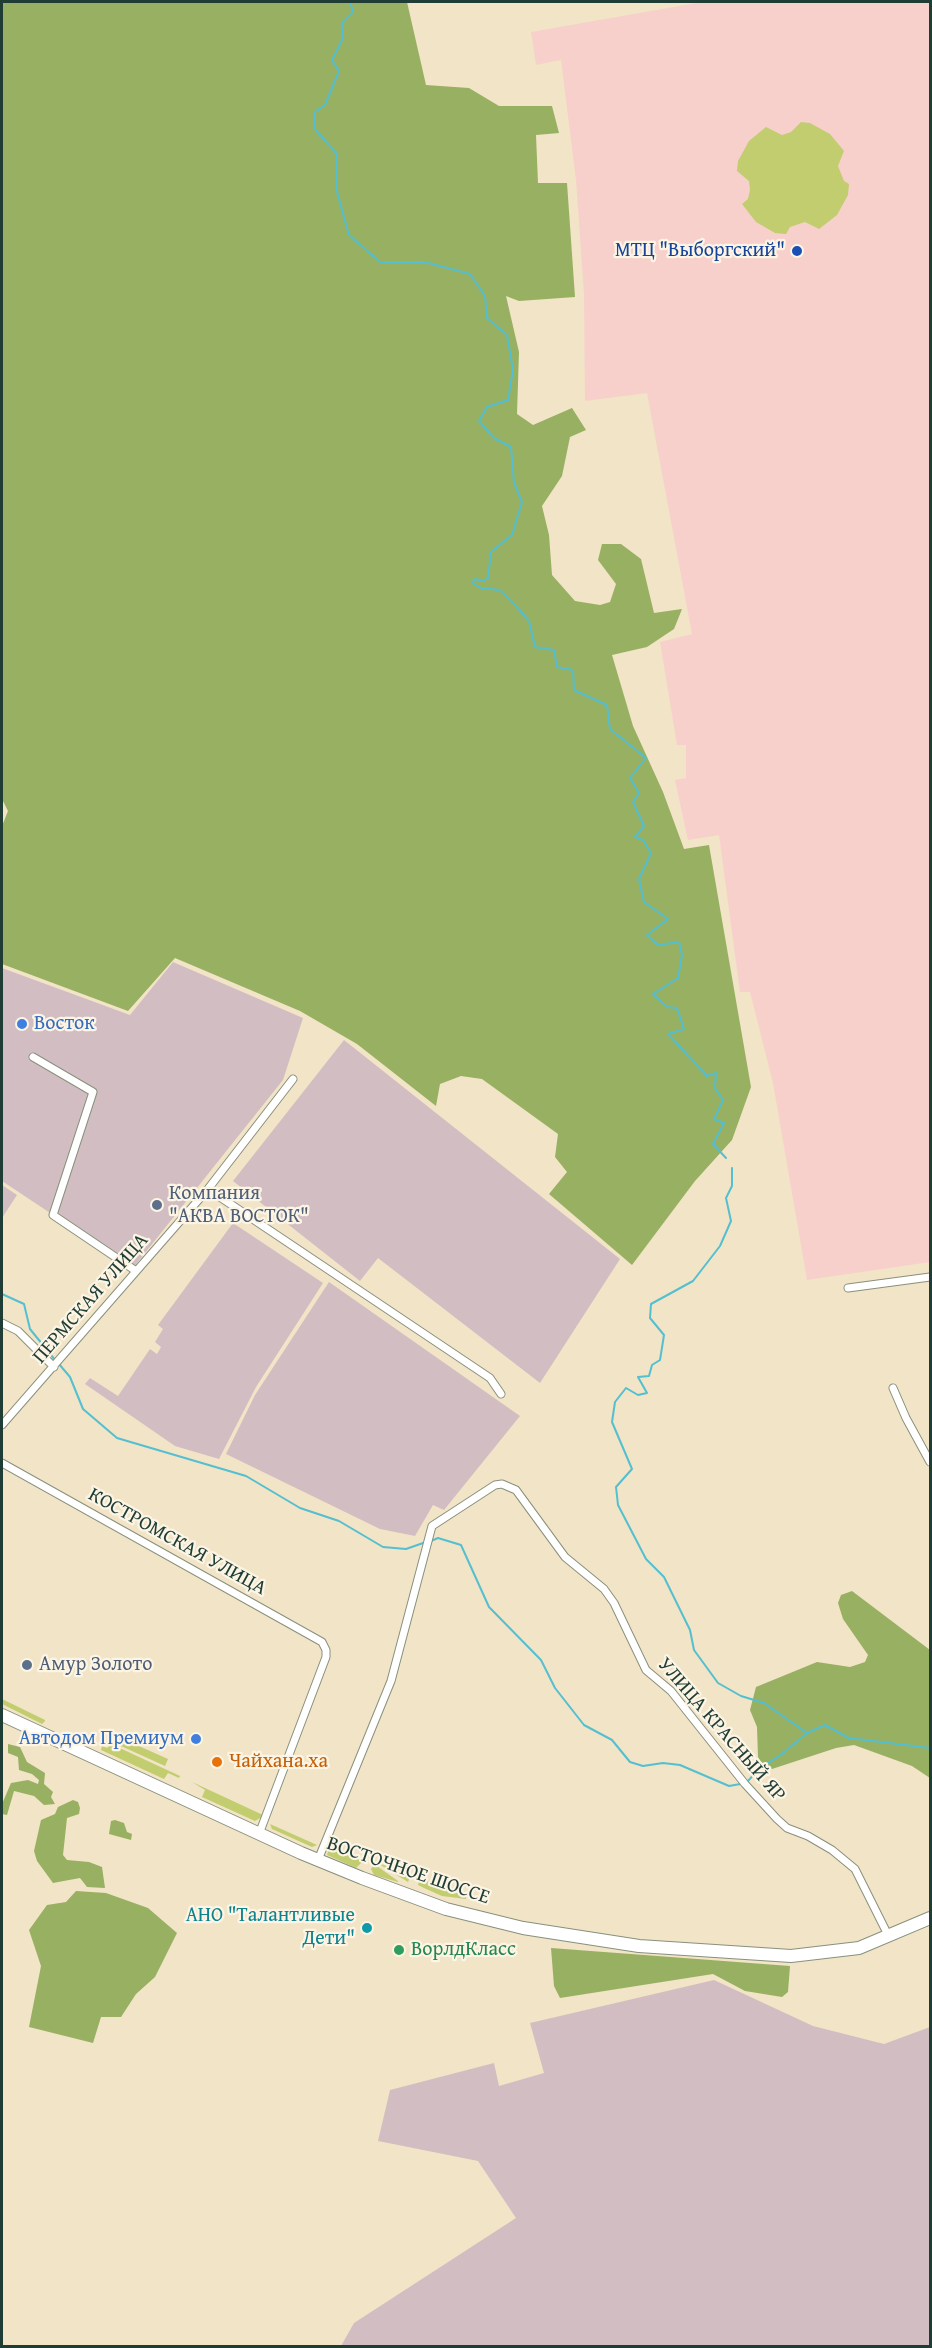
<!DOCTYPE html>
<meta charset="utf-8">
<style>
body{margin:0}
#map{position:relative;width:932px;height:2348px;overflow:hidden;background:#f2e4c6;font-family:"Gentium Book Plus",serif}
canvas{display:block}
.frame{position:absolute;inset:0;border:3px solid #1f3d34;pointer-events:none}
</style>
<div id="map">
<canvas width="932" height="2348"></canvas>
<div class="frame"></div>
</div>
<script>
const context = document.querySelector('canvas').getContext('2d');
context.lineJoin = 'round';
function paint(path, color) { context.fillStyle = color; context.fill(path, 'evenodd'); }
const toPath = rows => new Path2D(rows.map(r => 'M' + r).join(''));
function stroke(path, color, width, dash) { context.strokeStyle = color; context.lineWidth = width; context.lineCap = dash ? 'butt' : 'round'; context.setLineDash(dash || []); context.stroke(path); }
function drawText(font, color, halo, rows, align = 'center') {
  context.font = font + ' "Gentium Book Plus",serif'; context.lineWidth = 4.5; context.setLineDash([]); context.textBaseline = 'middle'; context.strokeStyle = halo; context.fillStyle = color; for (const [text, x, y, turn = 0] of rows) {
    context.save(); context.translate(x, y); context.rotate((+turn || 0) * Math.PI / 180); context.textAlign = isNaN(turn) ? turn : align; if (halo) context.strokeText(text, 0, 0); context.fillText(text, 0, 0); context.restore();
  }
}
paint(toPath([
 [702,2,930,2,930,1262,807,1280,773,1083,750,992,740,992,719,835,688,840,675,780,686,778,686,745,677,745,660,642,692,634,647,393,585,401,584,294,576,180,561,60,536,65,531,32]
]), '#f7d0cb');
paint(toPath([
 [173,962,303,1018,283,1080,133,1268,2,1181,2,968,130,1015],
 [344,1040,620,1259,540,1383,378,1258,360,1281,233,1181],
 [2,1185,17,1195,2,1218],
 [233,1223,323,1283,256,1387,219,1459,175,1446,85,1384,90,1378,118,1396,150,1349,157,1354,161,1347,155,1342,163,1329,158,1325],
 [329,1282,520,1416,444,1510,433,1505,415,1536,380,1529,226,1454,255,1395],
 [714,1980,813,2026,884,2044,930,2027,930,2346,341,2346,354,2323,516,2218,478,2161,378,2141,390,2090,494,2063,499,2086,544,2073,530,2023]
]), '#d2bec2');
paint(toPath([
 [801,122,810,123,830,134,844,151,838,166,844,181,849,184,848,195,837,215,819,229,805,222,790,227,786,234,775,233,756,222,742,204,748,199,750,190,749,181,737,171,738,161,749,141,766,127,782,135,791,132],
 [2,1699,45,1720,45,1721,42,1724,2,1704],
 [112,1734,168,1759,165,1766,110,1741],
 [111,1744,180,1776,179,1778,168,1773,164,1779,101,1750,102,1746,107,1748],
 [192,1782,263,1815,262,1817,255,1821,202,1797,205,1790],
 [270,1824,317,1845,312,1847,272,1829],
 [329,1848,355,1858,365,1859,356,1868,327,1855],
 [376,1862,466,1896,466,1899,442,1896,424,1888,418,1885,419,1881,410,1877,408,1882],
 [374,1864,398,1881,398,1882,374,1875,371,1869]
]), '#c1cd6f');
paint(toPath([
 [2,2,407,2,426,85,469,88,499,106,552,106,559,133,536,135,538,183,567,183,575,297,519,301,506,296,519,352,517,414,533,425,572,408,586,430,570,437,562,476,542,506,549,535,552,575,575,601,600,605,610,602,616,584,598,560,602,544,621,544,641,559,654,613,682,609,674,629,647,647,612,655,633,726,663,792,684,849,709,845,751,1087,732,1140,695,1181,632,1265,549,1194,567,1172,555,1157,558,1134,482,1079,461,1076,440,1084,436,1106,357,1044,300,1011,175,958,128,1011,2,964,2,826,8,811,2,799],
 [852,1591,930,1650,930,1778,912,1766,854,1745,836,1748,772,1769,762,1764,758,1757,757,1727,750,1710,756,1687,817,1662,850,1667,865,1662,868,1655,843,1619,838,1603,841,1595],
 [8,1744,20,1747,27,1762,45,1773,44,1784,53,1792,51,1797,55,1804,44,1805,34,1796,14,1791,7,1815,2,1814,2,1804,11,1783,28,1780,38,1784,39,1780,32,1774,19,1770,18,1757,8,1753],
 [73,1800,78,1802,80,1808,79,1814,67,1818,63,1855,67,1860,89,1862,102,1867,105,1888,87,1887,80,1878,53,1883,37,1861,34,1851,41,1820,55,1814,58,1807],
 [115,1820,124,1823,127,1832,132,1834,131,1840,109,1834,111,1821],
 [76,1891,106,1893,148,1908,177,1933,155,1977,136,1994,121,2017,101,2017,93,2043,29,2027,41,1966,29,1930,47,1905,66,1902],
 [551,1948,790,1966,788,1992,782,1997,745,1991,713,1974,560,1998,554,1986]
]), '#98b062');
stroke(toPath([
 [350,2,353,12,342,23,343,38,332,60,339,71,325,105,315,112,314,128,337,154,336,188,349,235,380,262,425,262,470,274,485,296,487,318,507,335,513,370,508,400,487,407,479,421,494,438,511,447,514,483,522,502,512,535,491,552,488,578,483,581,475,579,472,583,481,588,500,590,516,606,529,621,535,647,554,650,557,667,573,670,574,690,607,705,610,729,646,758,630,778,639,793,633,802,644,826,635,837,643,840,651,853,639,879,644,902,668,919,647,935,658,945,679,942,682,955,678,978,653,994,667,1007,677,1008,684,1029,668,1034,707,1076,716,1073,715,1088,723,1100,714,1119,724,1123,713,1144,726,1158],
 [732,1168,732,1186,726,1198,731,1221,720,1246,693,1281,651,1304,650,1318,664,1335,660,1360,652,1365,649,1376,638,1377,647,1393,638,1395,626,1388,615,1402,612,1422,632,1469,616,1487,618,1505,646,1559,664,1577,690,1630,694,1650,718,1683,741,1696,764,1703,807,1733,825,1725,849,1738,930,1748],
 [2,1294,24,1304,30,1329,55,1360],
 [59,1364,70,1377,83,1409,117,1438,246,1476,300,1508,339,1521,383,1547,406,1549,426,1542],
 [431,1541,438,1538,461,1545,489,1607,541,1660,555,1688,584,1725,612,1740,630,1762,643,1766,663,1763,680,1765,729,1786,746,1783,759,1769,782,1754,807,1733]
]), '#54bfd0', 2);
const minor = toPath([
 [33,1057,93,1092,53,1215,136,1271],
 [208,1189,490,1378,501,1394],
 [848,1288,930,1277],
 [2,1323,18,1331,54,1367],
 [893,1388,906,1418,930,1462],
 [2,1425,208,1189,293,1079],
 [2,1463,322,1642,326,1650,326,1657,259,1834],
 [318,1860,391,1681,432,1526,495,1485,502,1484,516,1490,565,1557,604,1589,614,1603,646,1670,671,1691,745,1784,777,1819,787,1828,808,1836,832,1850,855,1869,889,1937]
]);
const primary = toPath([
 [2,1715,301,1853,362,1878,446,1909,523,1928,639,1946,791,1956,859,1948,930,1918]
]);
stroke(minor, '#88907d', 9);
stroke(primary, '#88907d', 14);
stroke(minor, '#fff', 7);
stroke(primary, '#fff', 12);
for (const [x, y, r, color] of [
 [797,251,6,"#1a4fb4"],
 [22,1024,6,"#3f7fe0"],
 [157,1205,6,"#5c6f8a"],
 [27,1665,6,"#5c6f8a"],
 [196,1739,6,"#3f7fe0"],
 [217,1762,6,"#e8710a"],
 [367,1928,6,"#0f9aa8"],
 [399,1950,6,"#2e9e5b"]
]) { const dot = new Path2D(); dot.arc(x, y, r, 0, 2 * Math.PI); context.fillStyle = color; context.fill(dot); stroke(dot, '#fcf5e5', 2); }
drawText('20px', '#164399', '#fcf5e5', [
 ["МТЦ \"Выборгский\"",785,251]
], 'right');
drawText('20px', '#366cbe', '#fcf5e5', [
 ["Восток",34,1024],
 ["Автодом Премиум",184,1739,"right"]
], 'left');
drawText('20px', '#4e5e75', '#fcf5e5', [
 ["Компания",169,1194],
 ["\"АКВА ВОСТОК\"",169,1217],
 ["Амур Золото",39,1665]
], 'left');
drawText('20px', '#1f3d34', '#fcf5e5', [
 ["ПЕРМСКАЯ УЛИЦА",91,1299,-49],
 ["КОСТРОМСКАЯ УЛИЦА",177,1542,29],
 ["УЛИЦА КРАСНЫЙ ЯР",721,1730,49],
 ["ВОСТОЧНОЕ ШОССЕ",408,1871,19]
]);
drawText('20px', '#c56008', '#fcf5e5', [
 ["Чайхана.ха",229,1762]
], 'left');
drawText('20px', '#0d838f', '#fcf5e5', [
 ["АНО \"Талантливые",355,1916],
 ["Дети\"",355,1939]
], 'right');
drawText('20px', '#27864d', '#fcf5e5', [
 ["ВорлдКласс",411,1950]
], 'left');
</script>
